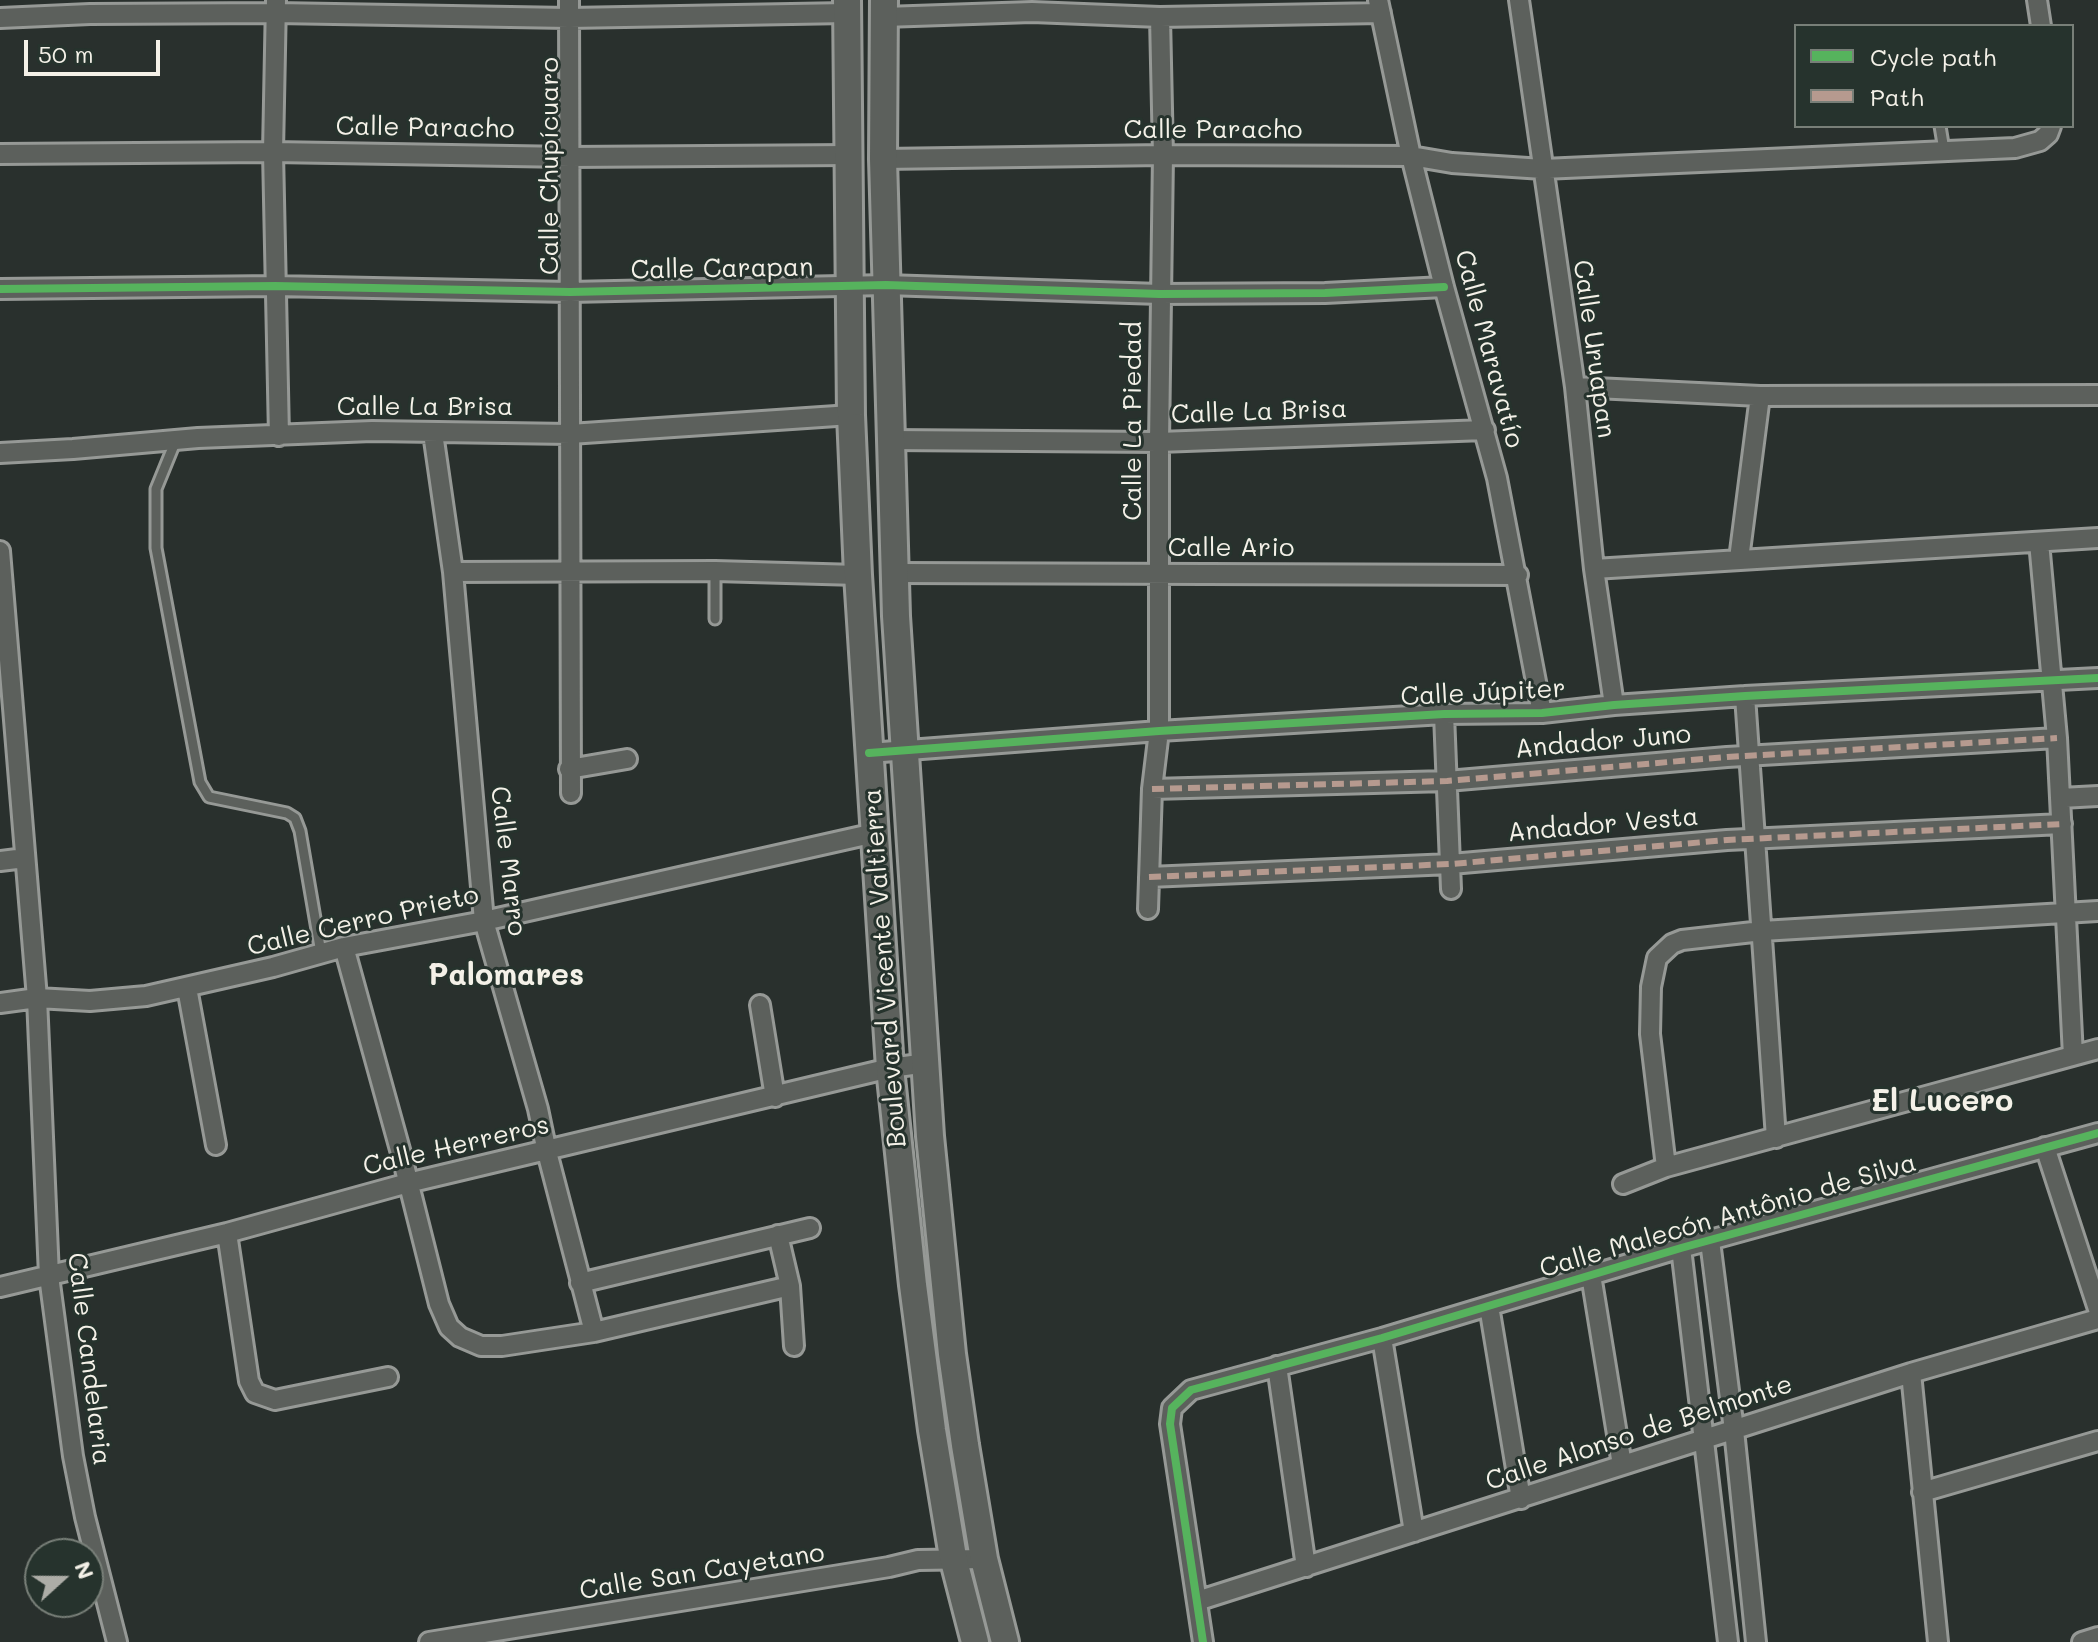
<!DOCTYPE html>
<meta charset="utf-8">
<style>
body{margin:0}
#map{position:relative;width:2098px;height:1642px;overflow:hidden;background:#29302d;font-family:Mali,sans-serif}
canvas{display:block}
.legend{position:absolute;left:1794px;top:24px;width:280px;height:104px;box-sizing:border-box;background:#26332d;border:2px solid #787f78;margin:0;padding:10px 14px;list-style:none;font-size:24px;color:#f4f1e8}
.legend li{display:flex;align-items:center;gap:16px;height:40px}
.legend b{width:40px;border:2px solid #787f78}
.north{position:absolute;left:24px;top:1538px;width:80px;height:80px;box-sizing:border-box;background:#26332d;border:2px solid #787f78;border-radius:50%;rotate:69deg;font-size:22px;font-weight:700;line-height:32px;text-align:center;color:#f4f1e8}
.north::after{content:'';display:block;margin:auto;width:28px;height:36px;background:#adada7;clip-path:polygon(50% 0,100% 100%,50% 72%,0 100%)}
.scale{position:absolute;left:24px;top:40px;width:136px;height:36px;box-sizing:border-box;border:4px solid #f4f1e8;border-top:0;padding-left:10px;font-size:24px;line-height:28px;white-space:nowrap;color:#f4f1e8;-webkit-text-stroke:6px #26332d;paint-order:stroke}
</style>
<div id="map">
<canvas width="2098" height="1642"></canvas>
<ul class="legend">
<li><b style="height:10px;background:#56b35d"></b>Cycle path</li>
<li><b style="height:10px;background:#b69a8f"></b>Path</li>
</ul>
<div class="north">N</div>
<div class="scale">50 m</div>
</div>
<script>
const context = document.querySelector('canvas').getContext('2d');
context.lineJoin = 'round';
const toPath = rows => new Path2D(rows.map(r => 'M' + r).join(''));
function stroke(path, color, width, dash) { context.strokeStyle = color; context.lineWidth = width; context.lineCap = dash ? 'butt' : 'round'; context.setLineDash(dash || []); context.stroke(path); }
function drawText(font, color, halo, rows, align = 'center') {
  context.font = font + ' Mali,sans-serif'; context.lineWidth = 6; context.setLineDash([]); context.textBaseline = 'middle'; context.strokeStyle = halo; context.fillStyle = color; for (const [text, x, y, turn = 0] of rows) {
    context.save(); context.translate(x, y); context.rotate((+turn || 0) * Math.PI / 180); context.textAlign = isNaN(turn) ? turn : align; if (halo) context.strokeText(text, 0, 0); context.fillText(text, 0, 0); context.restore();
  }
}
const service = toPath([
 [1940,126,1944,150],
 [176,440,156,489,156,548,200,782,209,797,287,813,295,818,300,831,321,953],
 [715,619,715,571]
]);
const minor = toPath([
 [276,0,273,152,279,436],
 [569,0,571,793],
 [1378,0,1411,156,1444,287,1497,478,1542,713],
 [1519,0,1575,387,1594,569,1614,705],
 [2037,0,2041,26],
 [884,17,1032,12,1160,17,1381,13],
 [0,18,90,14,276,13,569,18,847,13],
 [0,154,273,152,570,157,850,155],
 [883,159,1163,155,1411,156,1452,163,1543,169,2015,148,2040,141,2048,134,2051,126],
 [0,289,275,286,570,292,886,285,1160,294,1325,293,1444,287],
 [1575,387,1760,396,2098,395],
 [433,433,453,572,484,921,538,1109,547,1152,594,1332],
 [890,440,1159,442,1485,430],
 [0,453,73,449,198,438,372,431,570,434,851,415],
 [2039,542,2057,738,2073,1056],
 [0,551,37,998,49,1276,73,1456,85,1517,117,1642],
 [1739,559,1760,396],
 [1594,569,2098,538],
 [453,572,715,571,858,575],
 [895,573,1518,575],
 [1745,696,1776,1138],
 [1444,714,1451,889],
 [869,753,1159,731,1444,714,1542,713,1614,705,1745,696,2098,678],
 [569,769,627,759],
 [1152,789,1447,781,1727,757,2057,738],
 [2061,798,2098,796],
 [0,861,25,858],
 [1149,877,1451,864,1727,840,2062,824],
 [1148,909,1152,789,1159,731,1159,442,1163,155,1160,17],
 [344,947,402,1157,439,1304,449,1327,460,1337,481,1346,502,1346,594,1332,790,1286],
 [187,988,216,1145],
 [0,1003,37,998,90,1001,146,996,273,967,344,947,484,921,875,833],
 [760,1005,775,1097],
 [2045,1147,2098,1309],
 [1666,1167,1650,1034,1651,987,1657,958,1672,944,1682,940,1762,931,2098,911],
 [1623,1184,1666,1167,2098,1049],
 [227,1233,249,1381,255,1393,275,1400,388,1377],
 [778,1235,790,1286,794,1346],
 [1710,1241,1734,1430,1756,1642],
 [1681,1248,1728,1642],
 [1591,1275,1622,1465],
 [580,1283,810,1228],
 [0,1287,227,1233,408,1183,890,1068,927,1063],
 [1489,1306,1521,1499],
 [1382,1338,1414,1532],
 [1277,1366,1306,1567],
 [1911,1373,1938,1642],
 [1922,1492,2098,1441],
 [1197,1601,1911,1373,2098,1319],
 [429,1642,889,1567,918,1560,984,1559],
 [1203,1642,1170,1424,1172,1408,1191,1390,1382,1338,1681,1248,2098,1133],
 [2082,1642,2098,1637]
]);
const secondary = toPath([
 [847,0,851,415,858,575,890,1068,913,1285,932,1430,953,1557,975,1642],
 [884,0,883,159,896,616,930,1136,952,1354,965,1445,984,1559,1005,1642]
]);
stroke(service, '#969996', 15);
stroke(minor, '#969996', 24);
stroke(secondary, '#969996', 32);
stroke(service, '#5c605c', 9);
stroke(minor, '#5c605c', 18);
stroke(secondary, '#5c605c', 26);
stroke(toPath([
 [1152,789,1447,781,1727,757,2057,738],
 [1149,877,1451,864,1727,840,2062,824]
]), '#b69a8f', 6, [12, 6]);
stroke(toPath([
 [0,289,275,286,570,292,886,285,1160,294,1325,293,1444,287],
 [869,753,1159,731,1444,714,1542,713,1614,705,1745,696,2098,678],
 [1203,1642,1170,1424,1172,1408,1191,1390,1382,1338,1681,1248,2098,1133]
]), '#56b35d', 8);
drawText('26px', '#f4f1e8', '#26332d', [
 ["Calle Paracho",425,128,1],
 ["Calle Paracho",1213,130],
 ["Calle Chupícuaro",550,166,-90],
 ["Calle Carapan",722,269,-1],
 ["Calle Maravatío",1489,349,75],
 ["Calle Uruapan",1594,349,82],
 ["Calle La Brisa",425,407],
 ["Calle La Brisa",1259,412,-2],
 ["Calle La Piedad",1133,421,-90],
 ["Calle Ario",1231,548],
 ["Calle Júpiter",1483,693,-3],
 ["Andador Juno",1603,742,-5],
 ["Andador Vesta",1603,825,-5],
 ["Calle Marro",508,861,83],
 ["Calle Cerro Prieto",363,921,-13],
 ["Boulevard Vicente Valtierra",885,968,-94],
 ["Calle Herreros",456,1146,-13],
 ["Calle Malecón Antônio de Silva",1728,1216,-16],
 ["Calle Candelaria",89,1359,83],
 ["Calle Alonso de Belmonte",1639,1433,-18],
 ["Calle San Cayetano",702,1572,-9]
]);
drawText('bold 30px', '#f4f1e8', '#26332d', [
 ["Palomares",506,976],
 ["El Lucero",1942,1102]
]);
</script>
